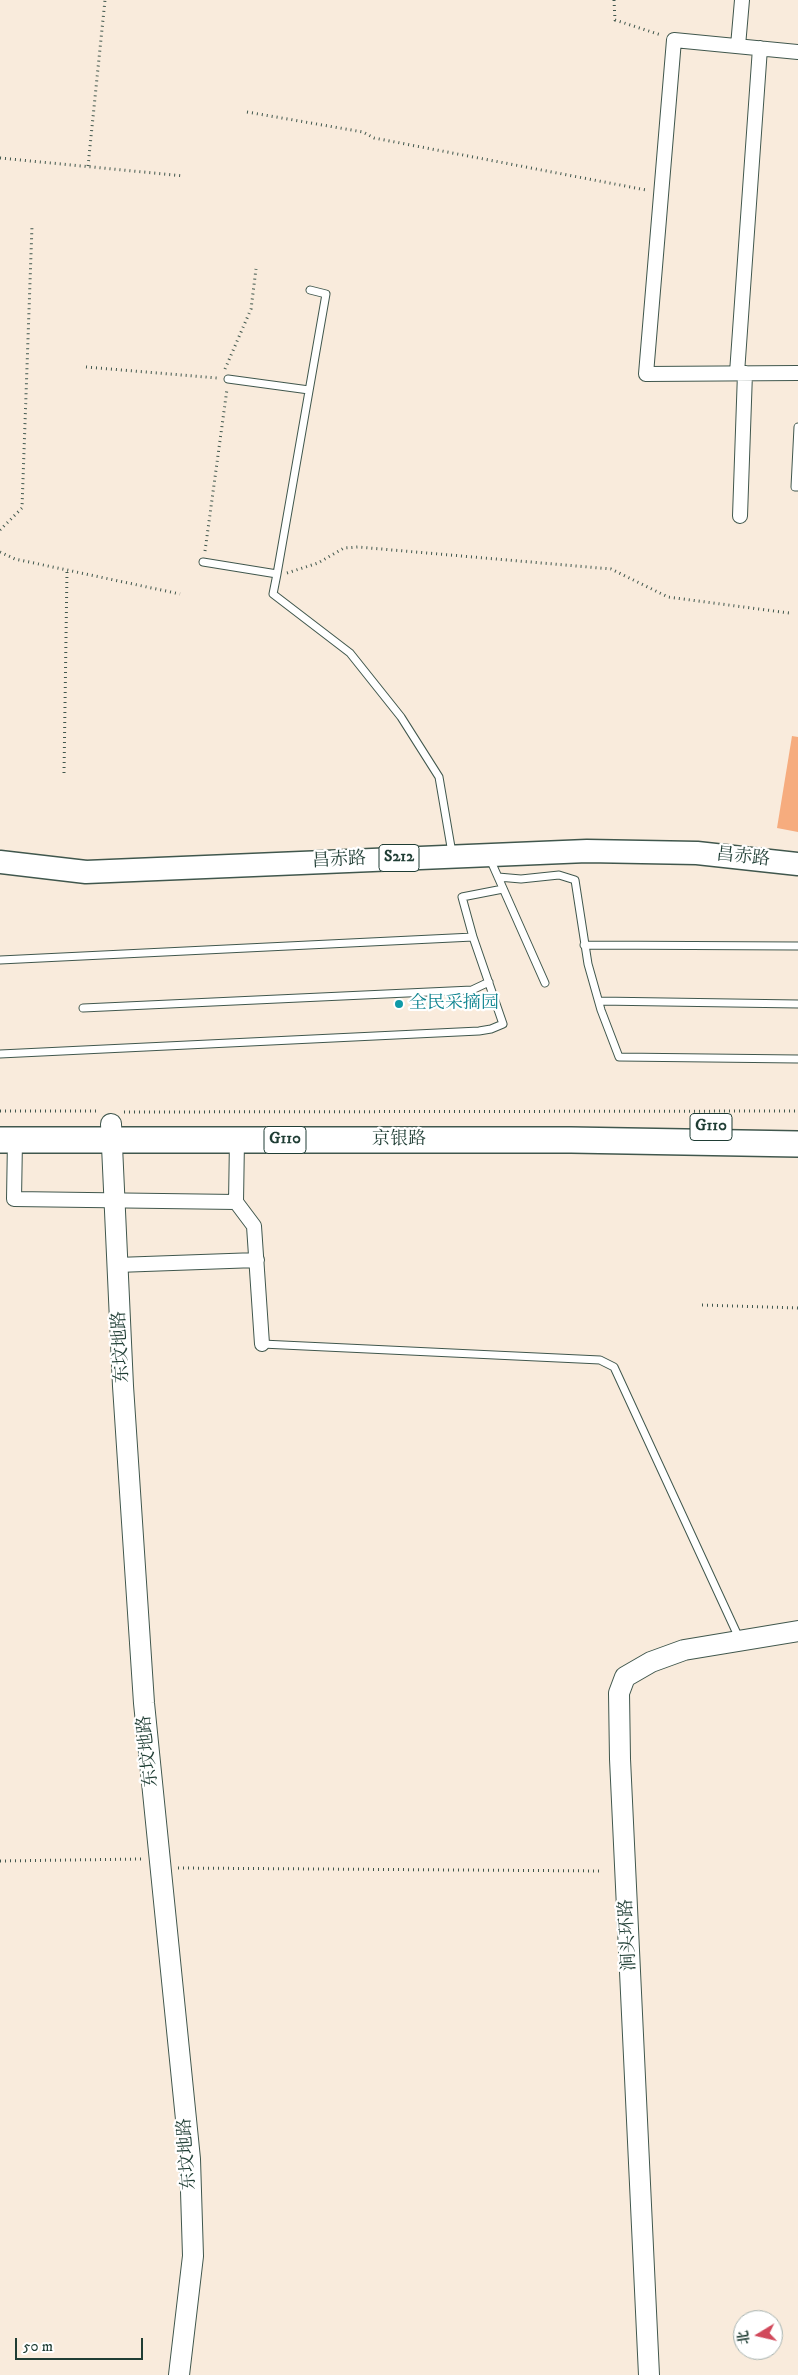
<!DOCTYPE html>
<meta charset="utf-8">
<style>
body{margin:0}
#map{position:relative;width:798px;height:2375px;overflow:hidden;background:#f9ebdc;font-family:"IM FELL DW Pica","Noto Serif SC",serif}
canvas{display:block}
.north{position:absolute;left:733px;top:2310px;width:50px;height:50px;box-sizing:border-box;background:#fff;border:1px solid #a5b1ae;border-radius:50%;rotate:261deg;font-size:14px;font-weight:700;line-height:20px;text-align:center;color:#1f3d34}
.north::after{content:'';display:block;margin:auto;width:18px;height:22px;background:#d1495b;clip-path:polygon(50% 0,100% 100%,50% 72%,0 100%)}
.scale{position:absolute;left:15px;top:2338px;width:128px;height:22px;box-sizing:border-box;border:2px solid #1f3d34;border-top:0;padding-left:6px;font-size:15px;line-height:18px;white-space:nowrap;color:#1f3d34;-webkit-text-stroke:4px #fff;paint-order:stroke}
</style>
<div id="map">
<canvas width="798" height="2375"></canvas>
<div class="north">北</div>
<div class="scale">50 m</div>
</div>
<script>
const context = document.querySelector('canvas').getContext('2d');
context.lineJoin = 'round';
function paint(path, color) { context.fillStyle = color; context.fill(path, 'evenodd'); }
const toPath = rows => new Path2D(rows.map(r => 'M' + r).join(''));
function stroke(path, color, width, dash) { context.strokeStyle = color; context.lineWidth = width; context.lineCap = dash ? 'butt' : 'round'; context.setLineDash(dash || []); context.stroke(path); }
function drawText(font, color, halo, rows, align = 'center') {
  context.font = font + ' "IM FELL DW Pica","Noto Serif SC",serif'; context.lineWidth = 4.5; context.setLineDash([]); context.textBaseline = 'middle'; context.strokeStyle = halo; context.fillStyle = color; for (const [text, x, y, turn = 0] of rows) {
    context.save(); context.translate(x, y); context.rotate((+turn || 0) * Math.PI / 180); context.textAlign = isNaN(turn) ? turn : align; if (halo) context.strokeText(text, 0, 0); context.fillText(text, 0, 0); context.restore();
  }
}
paint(toPath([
 [792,736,798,737,798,832,777,828]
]), '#f6ac7e');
const lane = toPath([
 [228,379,309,390],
 [798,427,795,487,798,487],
 [203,562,277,574,273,594,350,653,401,717,439,777,452,853],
 [277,574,326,294,310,290],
 [490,859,545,983],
 [498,877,521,879,559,875,575,880,588,964,601,1010,619,1057,798,1059],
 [473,937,462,897,503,889],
 [584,945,798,946],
 [0,960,473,937,503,1024,491,1029,479,1031,0,1054],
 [599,1001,798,1004],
 [83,1008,472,990,489,982],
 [262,1344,600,1360,614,1367,739,1638]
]);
const street = toPath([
 [738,46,742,0],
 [798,52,674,40,646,374,798,373],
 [737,373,760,48],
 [740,516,745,373],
 [15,1140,14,1199,236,1202,237,1140],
 [236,1202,254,1226,262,1344],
 [117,1265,257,1260]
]);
const secondary = toPath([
 [111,1124,123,1386,144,1703,190,2159,193,2256,179,2375],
 [649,2375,620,1759,619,1693,625,1677,651,1662,684,1650,798,1631]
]);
const primary = toPath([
 [0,862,86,872,587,851,697,853,798,864]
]);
const highway = toPath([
 [0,1140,571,1140,798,1144]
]);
stroke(lane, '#40574d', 9);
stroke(street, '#40574d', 16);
stroke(secondary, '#40574d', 22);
stroke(primary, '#40574d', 25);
stroke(highway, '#40574d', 28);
stroke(toPath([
 [614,0,615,20,661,35],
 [247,112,363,132,374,138,646,190],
 [0,158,184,176],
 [88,166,105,0],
 [86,367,217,378],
 [225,369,251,309,256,269],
 [0,530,22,508,32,226],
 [205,551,227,389],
 [0,552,15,559,180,594],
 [287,573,318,563,344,548,358,547,611,569,668,597,789,613],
 [64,773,67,570],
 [0,1111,97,1111],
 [124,1112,798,1111],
 [702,1305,798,1308],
 [0,1861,142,1859],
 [178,1868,602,1871]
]), '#40574d', 3, [1, 4]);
stroke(lane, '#fff', 7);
stroke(street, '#fff', 14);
stroke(secondary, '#fff', 20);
stroke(primary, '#fff', 22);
stroke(highway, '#fff', 25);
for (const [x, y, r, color] of [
 [399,1004,5,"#0f9aa8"]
]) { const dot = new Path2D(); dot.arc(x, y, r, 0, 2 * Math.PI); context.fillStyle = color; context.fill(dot); stroke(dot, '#fff', 2); }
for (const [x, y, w] of [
 [399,858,40],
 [711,1127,42],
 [285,1140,42]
]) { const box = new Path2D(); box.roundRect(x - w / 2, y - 13.5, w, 27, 4); context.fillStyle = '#fff'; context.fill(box); stroke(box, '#1f3d34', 1); }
drawText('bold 16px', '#1f3d34', null, [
 ["S212",399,858],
 ["G110",711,1127],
 ["G110",285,1140]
]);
drawText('18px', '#1f3d34', '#fff', [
 ["昌赤路",743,858,6],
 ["昌赤路",339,861,-3],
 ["京银路",399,1140],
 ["东坟地路",122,1347,-93],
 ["东坟地路",149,1751,-96],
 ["涧头环路",629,1935,-93],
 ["东坟地路",188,2154,-94]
]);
drawText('18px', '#0d838f', '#fff', [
 ["全民采摘园",409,1004]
], 'left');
</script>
